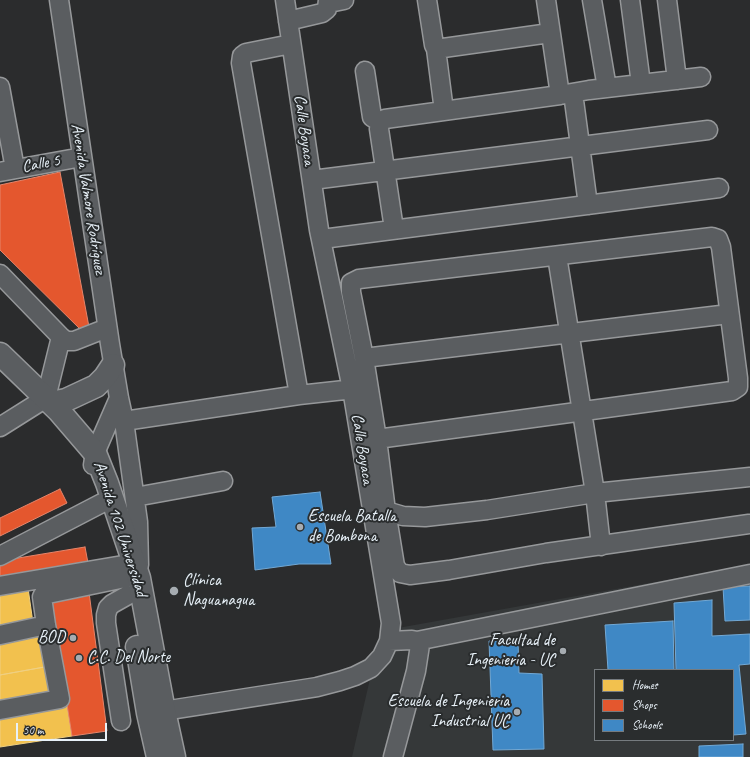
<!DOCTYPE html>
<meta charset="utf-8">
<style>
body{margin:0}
#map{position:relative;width:750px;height:757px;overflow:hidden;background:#2b2c2d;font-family:Caveat,sans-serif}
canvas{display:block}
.legend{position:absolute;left:594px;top:669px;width:140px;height:72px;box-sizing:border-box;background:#2a2d2e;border:1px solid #767b7f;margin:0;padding:5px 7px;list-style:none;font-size:12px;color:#e8f1f8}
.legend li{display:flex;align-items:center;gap:8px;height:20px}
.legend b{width:20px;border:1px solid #767b7f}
.scale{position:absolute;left:16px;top:723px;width:91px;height:18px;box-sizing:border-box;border:2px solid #e8f1f8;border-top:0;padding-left:5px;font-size:12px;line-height:14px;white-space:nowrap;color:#e8f1f8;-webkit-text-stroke:3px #2a2d2e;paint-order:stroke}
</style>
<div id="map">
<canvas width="750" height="757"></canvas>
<ul class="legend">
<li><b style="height:11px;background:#f2c14e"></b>Homes</li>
<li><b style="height:11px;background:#e4572e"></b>Shops</li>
<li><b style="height:11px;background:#3f88c5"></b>Schools</li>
</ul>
<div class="scale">50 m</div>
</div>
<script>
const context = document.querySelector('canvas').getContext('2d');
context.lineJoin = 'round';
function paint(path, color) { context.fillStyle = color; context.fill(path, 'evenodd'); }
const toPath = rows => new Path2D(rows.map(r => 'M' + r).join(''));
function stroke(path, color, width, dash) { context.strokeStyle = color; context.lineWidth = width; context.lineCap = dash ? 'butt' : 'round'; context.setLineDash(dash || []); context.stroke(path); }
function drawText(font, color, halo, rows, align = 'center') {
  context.font = font + ' Caveat,sans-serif'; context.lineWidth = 4; context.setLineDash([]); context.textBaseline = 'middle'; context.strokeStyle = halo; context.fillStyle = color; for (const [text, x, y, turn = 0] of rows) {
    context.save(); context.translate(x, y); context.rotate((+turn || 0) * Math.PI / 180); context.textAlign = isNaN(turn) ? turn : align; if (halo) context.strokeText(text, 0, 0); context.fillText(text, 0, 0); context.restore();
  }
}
paint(toPath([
 [750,565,750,757,352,757,381,631],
 [595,670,733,670,733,740,595,740]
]), '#353839');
const homes = toPath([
 [28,588,33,623,0,630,0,593,28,588],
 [46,631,50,666,0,675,0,640,46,631],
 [50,666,55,693,0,703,0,675,50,666],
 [67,705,72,736,0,747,0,716,67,705]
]);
paint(homes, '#f2c14e');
stroke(homes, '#efcf81', 1);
const shops = toPath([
 [60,172,89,327,83,332,0,250,0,185,60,172],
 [60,489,67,503,0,536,0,518,60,489],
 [85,547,88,563,0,577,0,561,85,547],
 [89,592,107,731,72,736,50,597,89,592]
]);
paint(shops, '#e4572e');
stroke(shops, '#e5856b', 1);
const schools = toPath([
 [320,492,331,564,299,564,255,570,252,528,276,527,272,497,320,492],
 [750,586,750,620,725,621,723,587,750,586],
 [712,600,712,636,750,634,750,664,739,665,746,734,733,735,733,670,676,670,674,603,712,600],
 [673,621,674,670,608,670,605,625,673,621],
 [518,640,519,673,542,674,544,749,493,750,489,641,518,640],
 [743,744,743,757,699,757,699,746,743,744]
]);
paint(schools, '#3f88c5');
stroke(schools, '#72a8d4', 1);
const minor = toPath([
 [59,0,110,344,119,398,124,421,138,522,139,565],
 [427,0,434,45,436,49,550,33],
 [546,0,560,95],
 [592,0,607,88],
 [630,0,641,84],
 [667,0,677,80],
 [329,3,344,0],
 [288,21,322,13,327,9,328,0],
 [291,44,246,53,242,56,241,63,299,395],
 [436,49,444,111],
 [365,71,372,117,380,122],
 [0,87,15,169],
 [573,93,588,205],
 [0,172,82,157],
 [312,180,708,130],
 [394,229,379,129,380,122,385,119,560,95,589,90,701,77],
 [322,239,719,188],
 [557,256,595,493,601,546],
 [0,274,61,337,66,341,74,341,107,328],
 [364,358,729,314],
 [124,421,299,395,363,388],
 [0,427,46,398,61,337],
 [377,439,732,391,738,387,738,378,721,247,718,239,712,237,359,279,351,283,351,292,364,358,377,439,386,511,395,566,400,573,410,575,449,570,546,553,749,524],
 [93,465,95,453,119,398],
 [135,497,223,481],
 [386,511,403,516,425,517,487,510,595,493,750,477],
 [0,556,102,503],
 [0,586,123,565],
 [0,635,46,625],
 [389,641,412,640,417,641,420,645,416,671,393,757],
 [417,641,750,574],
 [0,710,60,699,46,625,42,597,43,595,125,578],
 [150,713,317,687,340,681,355,676,371,668,382,656,389,641,391,623,352,389,319,230,285,0],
 [121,721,106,623,106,615,108,608,112,604,128,595]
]);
const major = toPath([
 [0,354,59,411,95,453,107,483,139,578,164,711,174,757],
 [51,403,66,400,96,386,105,377,113,365],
 [137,647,148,713,158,757]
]);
stroke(minor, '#96989a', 21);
stroke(major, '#96989a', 25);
stroke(minor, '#5a5d60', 18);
stroke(major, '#5a5d60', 22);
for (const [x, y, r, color] of [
 [300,527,4,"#a6acb1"],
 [174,591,5,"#a6acb1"],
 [73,638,4,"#a6acb1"],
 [563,651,4,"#a6acb1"],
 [79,658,4,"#a6acb1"],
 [517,712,4,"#a6acb1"]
]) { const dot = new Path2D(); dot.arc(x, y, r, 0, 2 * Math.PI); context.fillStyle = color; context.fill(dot); stroke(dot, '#2a2d2e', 1.5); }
drawText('17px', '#e8f1f8', '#2a2d2e', [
 ["Calle Boyaca",304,130,82],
 ["Calle 5",41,164,-11],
 ["Avenida Valmore Rodríguez",88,199,81],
 ["Calle Boyaca",362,449,81],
 ["Avenida 102 Universidad",120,529,72]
]);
drawText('17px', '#e8f1f8', '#2a2d2e', [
 ["Escuela Batalla",308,517],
 ["de Bombona",308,537],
 ["Clínica",183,581],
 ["Naguanagua",183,601],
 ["BOD",65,638,"right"],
 ["Facultad de",555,641,"right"],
 ["Ingenieria - UC",555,661,"right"],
 ["C.C. Del Norte",87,658],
 ["Escuela de Ingenieria",509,702,"right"],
 ["Industrial UC",509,722,"right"]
], 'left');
</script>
